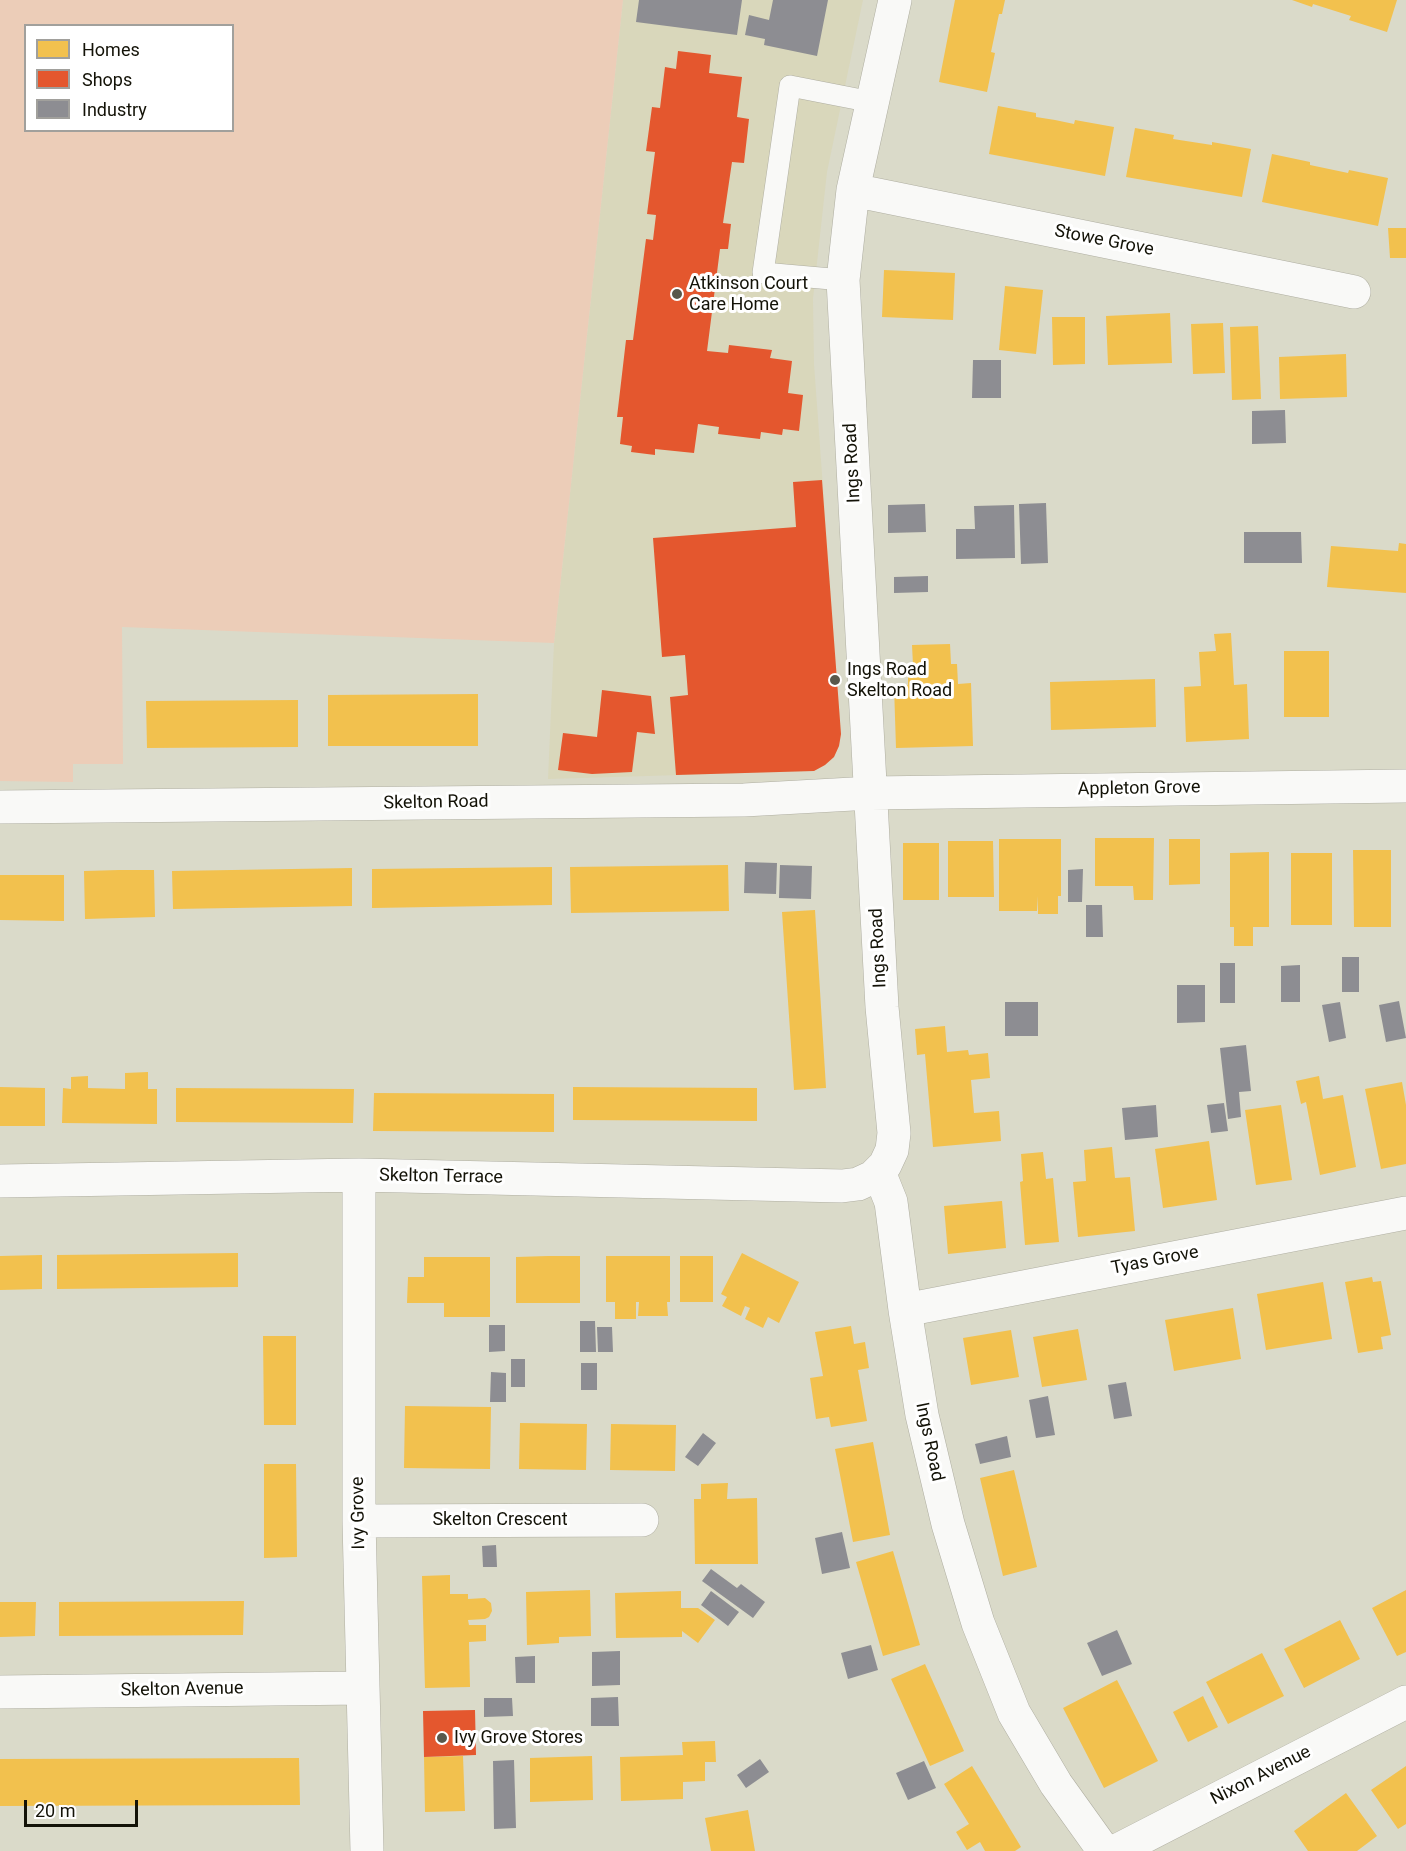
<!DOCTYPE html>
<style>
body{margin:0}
#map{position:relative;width:1406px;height:1851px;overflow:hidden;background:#dadac9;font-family:Roboto,sans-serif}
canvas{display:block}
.legend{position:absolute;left:24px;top:24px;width:210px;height:108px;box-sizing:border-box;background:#fff;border:2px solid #a1a09c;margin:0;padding:8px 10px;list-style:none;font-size:18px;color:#131207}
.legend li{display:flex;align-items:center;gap:12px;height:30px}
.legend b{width:30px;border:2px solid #a1a09c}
.scale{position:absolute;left:24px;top:1800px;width:114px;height:27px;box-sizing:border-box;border:3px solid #131207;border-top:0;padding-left:8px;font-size:18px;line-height:21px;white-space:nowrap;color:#131207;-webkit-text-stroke:4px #fff;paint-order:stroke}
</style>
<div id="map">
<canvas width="1406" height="1851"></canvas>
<ul class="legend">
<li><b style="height:16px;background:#f2c14e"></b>Homes</li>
<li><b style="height:16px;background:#e4572e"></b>Shops</li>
<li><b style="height:16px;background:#8d8d92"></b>Industry</li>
</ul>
<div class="scale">20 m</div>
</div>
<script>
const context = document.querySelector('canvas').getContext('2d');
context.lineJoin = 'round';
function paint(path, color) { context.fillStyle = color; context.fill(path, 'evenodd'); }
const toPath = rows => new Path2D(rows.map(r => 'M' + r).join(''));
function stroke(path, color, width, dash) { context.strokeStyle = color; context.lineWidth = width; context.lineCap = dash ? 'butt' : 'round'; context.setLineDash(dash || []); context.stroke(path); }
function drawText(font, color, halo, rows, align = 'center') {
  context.font = font + ' Roboto,sans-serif'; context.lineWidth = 6; context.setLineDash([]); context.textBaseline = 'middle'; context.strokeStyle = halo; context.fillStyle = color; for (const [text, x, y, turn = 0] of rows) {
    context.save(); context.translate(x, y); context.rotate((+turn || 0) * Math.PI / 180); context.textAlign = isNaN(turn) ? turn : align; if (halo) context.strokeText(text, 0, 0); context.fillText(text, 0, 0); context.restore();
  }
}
paint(toPath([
 [623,0,863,0,827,172,813,299,814,364,841,734,839,746,834,757,825,765,814,771,548,779,554,643]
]), '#d9d7bb');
paint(toPath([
 [0,0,623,0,554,643,122,627,123,764,73,764,73,782,0,781],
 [26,26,232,26,232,130,26,130]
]), '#eccdb8');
paint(toPath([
 [955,0,1005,0,1002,14,999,14,991,52,995,53,987,92,939,82],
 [1292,0,1397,0,1387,32,1349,20,1351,16,1313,4,1312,7],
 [998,106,1036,113,1036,117,1055,120,1074,124,1075,120,1114,127,1105,176,989,154],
 [1135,128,1174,135,1173,139,1212,145,1212,142,1251,149,1242,197,1126,177],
 [1272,154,1310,162,1310,165,1348,173,1349,170,1388,178,1378,226,1262,202],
 [1388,228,1406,228,1406,258,1390,258],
 [884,270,955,273,953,320,882,317],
 [1005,286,1043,290,1036,354,999,350],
 [1170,313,1172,363,1108,365,1106,316],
 [1052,317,1085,317,1085,364,1053,365],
 [1223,323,1225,373,1193,374,1191,324],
 [1258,326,1261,399,1232,400,1230,327],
 [1346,354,1347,397,1280,399,1279,357],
 [1399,543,1406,544,1406,593,1327,587,1331,546,1398,551],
 [1231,633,1234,685,1247,684,1249,739,1186,742,1184,687,1201,686,1199,652,1216,651,1214,634],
 [950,644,951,664,957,664,958,684,971,683,973,746,896,748,894,686,908,685,908,666,913,665,912,645],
 [1284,651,1329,651,1329,717,1284,717],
 [1155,679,1156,727,1051,730,1050,682],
 [478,694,478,746,328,746,328,695],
 [298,700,298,747,147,748,146,701],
 [1095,838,1154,838,1153,900,1134,900,1133,886,1095,886],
 [999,839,1061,839,1061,896,1058,896,1058,914,1038,914,1038,896,1037,911,999,911],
 [1169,839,1200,839,1200,884,1169,885],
 [948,841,993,841,994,897,948,897],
 [903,843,939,843,939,900,903,900],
 [1353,850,1391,850,1391,927,1354,927],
 [1269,852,1269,927,1253,927,1253,946,1234,946,1234,927,1230,927,1230,853],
 [1291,853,1332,853,1332,925,1291,925],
 [728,865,729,911,571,913,570,867],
 [552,867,552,905,372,908,372,869],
 [352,868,352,906,173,909,172,871],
 [119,870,154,870,155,917,85,919,84,871],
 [0,875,64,875,64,921,0,920],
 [815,910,826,1088,794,1090,782,912],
 [945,1026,947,1052,968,1050,969,1055,988,1053,990,1078,971,1080,974,1113,999,1111,1001,1141,933,1147,925,1054,917,1055,915,1029],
 [148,1072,148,1089,157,1089,157,1124,62,1123,63,1088,71,1089,71,1077,88,1076,88,1088,125,1089,125,1073],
 [1319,1076,1323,1099,1343,1095,1356,1167,1320,1175,1306,1102,1301,1104,1296,1081],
 [1402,1082,1406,1105,1406,1164,1381,1169,1365,1089],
 [0,1087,45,1088,45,1126,0,1126],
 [573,1087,757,1088,757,1121,573,1120],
 [176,1088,354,1089,353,1123,176,1122],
 [374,1093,554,1094,554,1132,373,1131],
 [1281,1105,1292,1180,1256,1185,1245,1110],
 [1209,1141,1217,1200,1163,1208,1155,1149],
 [1112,1147,1115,1178,1130,1177,1135,1231,1078,1237,1073,1182,1086,1181,1084,1150],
 [1043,1152,1046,1179,1053,1178,1059,1242,1025,1245,1020,1182,1023,1181,1021,1154],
 [1002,1201,1006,1248,948,1254,944,1206],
 [238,1253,238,1287,57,1289,57,1255],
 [742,1253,799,1282,779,1323,768,1317,763,1328,745,1319,750,1308,745,1306,741,1316,722,1306,727,1297,721,1294],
 [42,1255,42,1289,0,1290,0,1256],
 [548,1256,580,1256,580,1303,516,1303,516,1257],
 [606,1256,670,1256,670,1302,667,1302,668,1316,638,1316,639,1302,636,1302,636,1319,615,1319,615,1302,606,1302],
 [680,1256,713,1256,713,1302,680,1302],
 [424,1257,490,1257,490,1317,444,1317,444,1303,407,1303,408,1277,424,1277],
 [1372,1277,1373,1282,1381,1281,1391,1335,1381,1337,1383,1349,1358,1353,1345,1282],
 [1323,1282,1332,1339,1266,1350,1257,1294],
 [1233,1308,1241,1359,1174,1371,1165,1320],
 [851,1326,854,1344,865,1342,869,1368,858,1370,867,1421,831,1427,829,1417,816,1419,810,1378,823,1376,815,1332],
 [1078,1329,1087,1380,1042,1387,1033,1337],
 [1011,1330,1019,1377,971,1385,963,1338],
 [263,1336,296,1336,296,1425,264,1425],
 [405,1406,491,1407,490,1469,404,1468],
 [520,1423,587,1424,586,1470,519,1469],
 [611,1424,676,1425,675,1471,610,1470],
 [873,1442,890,1535,853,1542,835,1449],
 [264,1464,296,1464,297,1557,264,1558],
 [1014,1470,1037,1567,1003,1576,980,1478],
 [728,1483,727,1499,757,1498,758,1564,695,1564,694,1499,701,1499,701,1484],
 [893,1551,920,1645,883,1656,856,1562],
 [450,1575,450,1594,468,1594,468,1599,485,1598,491,1603,492,1611,489,1617,485,1619,468,1620,469,1625,486,1625,486,1641,469,1642,470,1687,425,1688,422,1576],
 [590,1590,591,1636,559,1637,559,1643,527,1645,526,1592],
 [1406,1590,1406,1652,1397,1656,1372,1608],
 [681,1591,681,1608,698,1608,715,1620,698,1643,682,1631,682,1637,616,1638,615,1593],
 [244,1601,243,1635,59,1636,59,1602],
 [0,1602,36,1602,35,1636,0,1637],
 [1340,1620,1360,1659,1304,1688,1284,1649],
 [1262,1653,1284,1696,1228,1724,1206,1682],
 [925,1664,964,1751,930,1766,891,1679],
 [1117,1680,1158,1761,1104,1788,1063,1708],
 [1203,1696,1218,1727,1188,1742,1173,1712],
 [715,1741,716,1762,705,1762,705,1781,683,1782,683,1799,621,1801,620,1757,683,1755,682,1742],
 [463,1756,465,1811,425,1812,424,1757],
 [592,1756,593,1800,530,1802,530,1758],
 [299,1758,300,1805,0,1806,0,1759],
 [972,1766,1021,1847,1015,1851,985,1851,980,1842,967,1850,956,1832,969,1824,944,1784],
 [1406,1766,1406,1824,1398,1829,1371,1790],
 [1346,1793,1377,1836,1357,1851,1308,1851,1294,1831],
 [748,1810,755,1851,711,1851,705,1818]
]), '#f2c14e');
paint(toPath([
 [678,51,711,55,709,73,742,77,737,117,749,119,744,163,732,162,723,223,731,224,728,249,720,249,707,351,728,353,729,345,772,350,770,358,792,361,788,393,803,395,799,431,783,429,782,435,761,432,760,439,718,434,719,427,698,424,694,453,655,449,655,455,631,452,632,446,620,444,623,417,617,417,626,340,633,340,646,239,653,240,656,215,647,214,655,152,646,151,652,107,660,108,665,67,676,69],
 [822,480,841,734,839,746,834,757,825,765,814,771,676,775,670,697,688,695,685,655,662,657,653,538,796,527,793,482],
 [602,690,651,696,655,734,637,732,632,772,592,774,558,770,563,733,597,737],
 [475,1710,476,1755,424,1757,423,1711]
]), '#e4572e');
paint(toPath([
 [639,0,742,0,737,35,636,22],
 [773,0,828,0,817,56,764,45,765,39,745,35,749,15,769,20],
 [973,360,1001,360,1001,398,972,398],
 [1285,410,1286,443,1252,444,1252,411],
 [1046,503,1048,563,1021,564,1019,504],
 [925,504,926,532,888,533,888,505],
 [1014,505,1015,558,956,559,956,529,975,529,974,506],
 [1244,532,1301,532,1302,563,1244,563],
 [928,576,928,592,894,593,894,577],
 [745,862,777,863,776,894,744,893],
 [780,865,812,866,811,899,779,898],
 [1083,869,1082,902,1068,902,1068,870],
 [1086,905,1102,905,1103,937,1086,937],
 [1342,957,1359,957,1359,992,1342,992],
 [1220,963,1235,963,1235,1003,1220,1003],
 [1300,965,1300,1002,1281,1002,1281,966],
 [1177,985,1205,985,1205,1022,1177,1023],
 [1399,1001,1406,1038,1386,1042,1379,1005],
 [1005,1002,1038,1002,1038,1036,1005,1036],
 [1340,1002,1346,1038,1329,1042,1322,1005],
 [1246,1045,1251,1091,1239,1092,1241,1117,1228,1119,1220,1048],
 [1224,1103,1228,1131,1211,1133,1207,1105],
 [1156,1105,1158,1137,1125,1140,1122,1108],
 [580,1321,595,1321,596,1352,580,1352],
 [489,1325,505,1325,505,1351,489,1352],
 [597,1327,612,1327,613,1352,598,1352],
 [511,1359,525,1359,525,1387,511,1387],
 [581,1363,597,1363,597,1390,581,1390],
 [491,1372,506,1373,506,1402,490,1402],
 [1126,1382,1132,1416,1114,1419,1108,1385],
 [1048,1396,1055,1435,1036,1438,1029,1400],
 [703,1433,716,1443,698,1466,685,1457],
 [1007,1436,1011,1457,980,1464,975,1444],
 [842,1532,850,1568,822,1574,815,1538],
 [496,1545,497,1567,483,1567,482,1546],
 [711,1569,737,1588,741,1584,765,1602,753,1618,702,1581],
 [711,1591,739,1612,728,1626,701,1605],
 [1117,1630,1132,1664,1102,1676,1087,1643],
 [871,1645,878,1670,848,1679,841,1653],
 [620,1651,620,1685,592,1686,592,1652],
 [535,1656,535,1683,516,1683,515,1657],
 [618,1697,619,1726,591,1726,591,1698],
 [484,1698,512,1698,513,1716,484,1717],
 [760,1759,769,1772,746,1788,737,1775],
 [514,1760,516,1828,494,1829,493,1761],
 [924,1761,936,1788,908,1800,896,1773]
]), '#8d8d92');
const service = toPath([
 [843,280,763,273,790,86,872,102]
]);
const minor = toPath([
 [853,190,1354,292],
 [0,807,744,800,871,793,1406,786],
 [879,1172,891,1202,905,1310,922,1415,948,1524,978,1623,1014,1713,1056,1784,1104,1851],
 [359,1175,359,1521,367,1851],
 [0,1181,359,1175,842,1186,858,1184,873,1177,885,1165,892,1150,894,1133,882,1007,843,280,853,190,895,0],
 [905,1310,1406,1213],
 [359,1521,642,1520],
 [0,1692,363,1688],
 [1116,1851,1406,1702]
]);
stroke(service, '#afaea1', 22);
stroke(minor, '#afaea1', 34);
stroke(service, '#f9f9f7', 21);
stroke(minor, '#f9f9f7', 33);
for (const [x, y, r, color] of [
 [677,294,6,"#59584b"],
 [835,680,6,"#59584b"],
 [442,1738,6,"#59584b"]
]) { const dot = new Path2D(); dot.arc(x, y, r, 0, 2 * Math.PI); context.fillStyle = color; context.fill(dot); stroke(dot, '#fff', 2); }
drawText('18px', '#131207', '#fff', [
 ["Stowe Grove",1104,241,11],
 ["Ings Road",853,463,-93],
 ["Appleton Grove",1139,789,-1],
 ["Skelton Road",436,803,-1],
 ["Ings Road",879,948,-93],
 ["Skelton Terrace",441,1177,1],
 ["Tyas Grove",1155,1261,-11],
 ["Ings Road",929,1442,78],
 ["Ivy Grove",359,1513,-91],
 ["Skelton Crescent",500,1520],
 ["Skelton Avenue",182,1690,-1],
 ["Nixon Avenue",1261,1776,-27]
]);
drawText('18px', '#131207', '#fff', [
 ["Atkinson Court",689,284],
 ["Care Home",689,305],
 ["Ings Road",847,670],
 ["Skelton Road",847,691],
 ["Ivy Grove Stores",454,1738]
], 'left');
</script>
